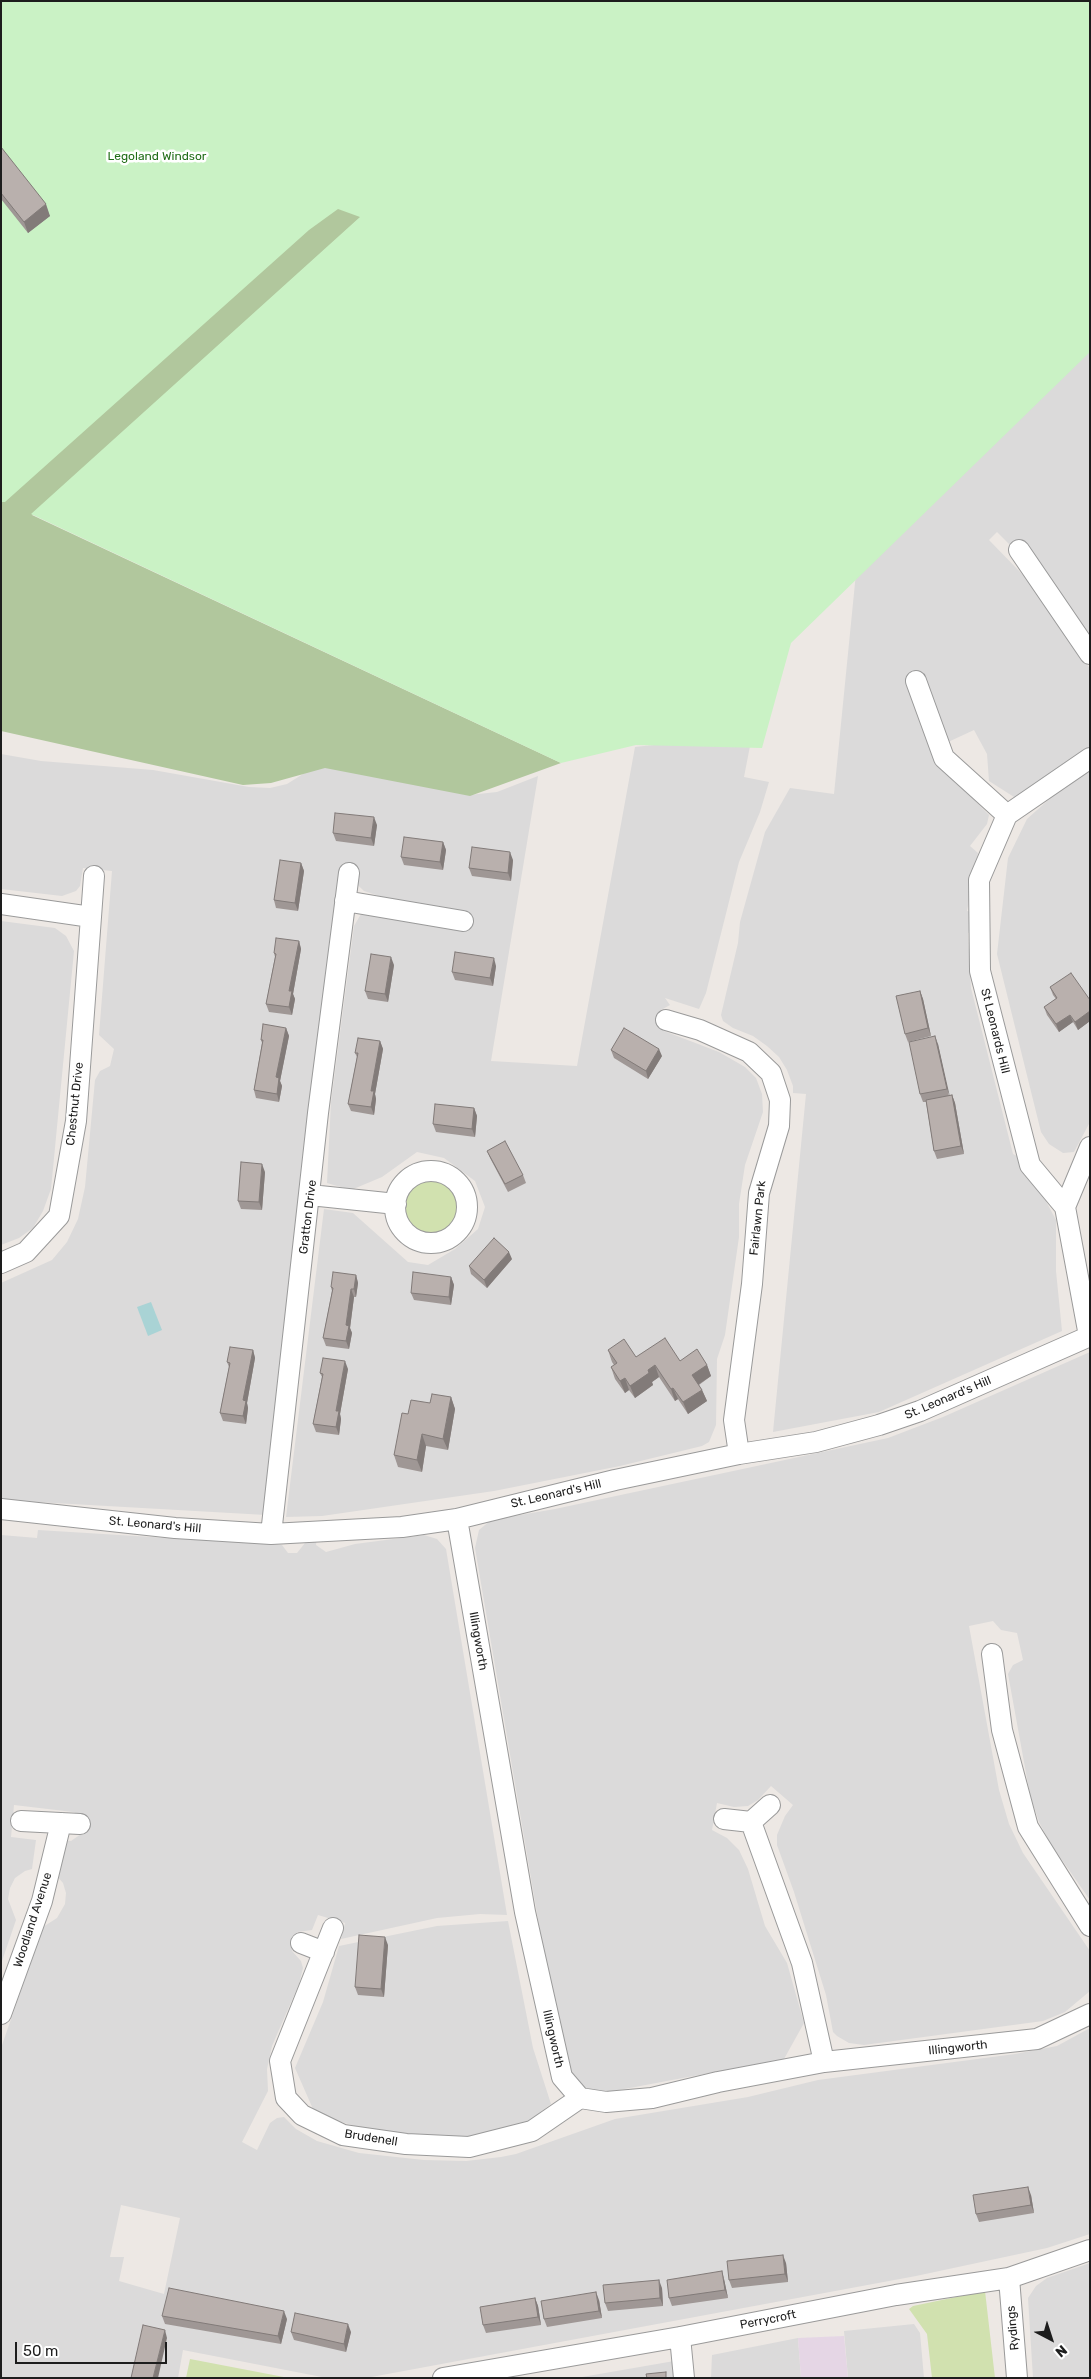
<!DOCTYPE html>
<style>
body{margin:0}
#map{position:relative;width:1091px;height:2379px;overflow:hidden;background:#ede8e4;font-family:Rubik,sans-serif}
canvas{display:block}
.frame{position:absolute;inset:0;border:2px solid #1d1d1d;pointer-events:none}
.north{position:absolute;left:1026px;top:2314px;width:50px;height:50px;-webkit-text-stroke:4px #fff;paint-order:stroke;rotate:140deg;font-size:14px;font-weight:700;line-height:20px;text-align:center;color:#1d1d1d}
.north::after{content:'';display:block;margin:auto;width:18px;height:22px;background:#1d1d1d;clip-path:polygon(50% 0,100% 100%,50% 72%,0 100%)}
.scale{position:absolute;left:15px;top:2342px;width:152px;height:22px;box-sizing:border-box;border:2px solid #1d1d1d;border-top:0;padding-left:6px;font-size:15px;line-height:18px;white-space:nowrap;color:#1d1d1d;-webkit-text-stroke:4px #fff;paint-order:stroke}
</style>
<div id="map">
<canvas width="1091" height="2379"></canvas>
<div class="frame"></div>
<div class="north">N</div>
<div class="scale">50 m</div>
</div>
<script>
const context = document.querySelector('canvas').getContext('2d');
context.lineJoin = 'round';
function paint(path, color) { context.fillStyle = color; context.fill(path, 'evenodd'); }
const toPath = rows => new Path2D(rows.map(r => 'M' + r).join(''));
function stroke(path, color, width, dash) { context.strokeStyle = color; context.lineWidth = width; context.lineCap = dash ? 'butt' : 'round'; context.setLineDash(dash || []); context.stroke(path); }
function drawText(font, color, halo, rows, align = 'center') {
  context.font = font + ' Rubik,sans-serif'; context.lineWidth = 5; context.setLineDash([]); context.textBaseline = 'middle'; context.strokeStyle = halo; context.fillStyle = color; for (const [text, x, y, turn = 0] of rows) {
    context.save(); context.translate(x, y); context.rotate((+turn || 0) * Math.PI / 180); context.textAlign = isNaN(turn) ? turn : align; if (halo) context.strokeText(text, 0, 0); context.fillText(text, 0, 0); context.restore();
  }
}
paint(toPath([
 [1090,346,1090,640,1052,587,997,532,989,540,1024,576,1059,622,1090,669,1090,752,1025,804,989,781,987,754,974,730,933,749,956,781,989,815,987,824,970,846,978,853,967,911,972,912,972,932,968,933,971,988,1013,1154,1017,1156,1039,1188,1056,1220,1056,1271,1062,1331,879,1412,773,1432,806,1094,793,1093,793,1086,787,1070,779,1057,767,1046,753,1036,733,1028,723,1021,721,1015,738,943,740,922,765,832,790,788,834,794,856,573],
 [671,743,750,746,744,777,769,782,760,812,739,862,706,993,699,1009,665,998,670,1005,661,1010,657,1016,658,1024,664,1031,719,1052,745,1067,756,1078,762,1094,763,1112,745,1165,739,1204,739,1237,725,1335,717,1359,716,1425,709,1442,702,1446,620,1466,494,1491,322,1516,286,1517,324,1209,353,1213,408,1262,428,1265,455,1249,478,1229,485,1207,475,1181,444,1158,417,1152,382,1177,351,1190,327,1183,331,1102,354,926,361,914,387,915,466,924,469,913,385,898,364,891,341,869,304,1142,284,1354,266,1515,1,1500,1,1283,52,1260,67,1242,78,1219,85,1187,95,1080,100,1071,110,1066,114,1049,99,1035,112,871,83,868,80,886,76,891,62,896,1,889,1,754,41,761,153,770,249,787,270,788,287,784,319,764,469,795,497,792,538,776,491,1061,577,1066,635,747],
 [1090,770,1090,1122,1074,1152,1063,1153,1049,1144,1041,1132,997,954,1008,858,1027,819,1075,776],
 [1,921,55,928,66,936,74,951,51,1189,43,1211,33,1228,19,1238,1,1245],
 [1090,1352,1090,1900,1050,1843,1039,1822,1030,1795,1008,1674,1013,1665,1023,1660,1017,1633,1001,1630,993,1621,969,1626,999,1790,1009,1824,1023,1853,1090,1951,1090,1991,1065,2012,1043,2021,864,2045,849,2043,837,2036,833,2032,826,1995,794,1892,777,1845,777,1835,785,1816,793,1805,771,1786,758,1800,748,1806,734,1807,717,1803,712,1830,727,1838,739,1850,748,1869,765,1926,787,1963,804,2023,784,2059,603,2093,583,2087,573,2077,566,2063,552,2002,475,1548,479,1530,491,1520,555,1509,888,1438,943,1417],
 [38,1530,282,1545,288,1553,297,1553,305,1543,317,1537,316,1545,326,1552,355,1544,424,1535,437,1539,446,1549,507,1915,480,1914,437,1918,341,1939,345,1923,318,1915,312,1930,297,1932,292,1951,301,1961,303,1968,299,1984,272,2046,267,2069,268,2091,242,2142,257,2150,270,2123,277,2118,284,2117,296,2129,317,2141,359,2153,424,2160,466,2161,501,2157,516,2154,615,2119,748,2097,818,2080,1015,2054,1057,2046,1090,2028,1090,2234,1047,2248,916,2276,366,2378,327,2378,183,2350,178,2378,1,2378,1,2048,43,1927,57,1918,65,1904,66,1893,63,1883,55,1874,65,1840,71,1841,81,1834,88,1818,73,1812,14,1805,11,1837,36,1840,32,1869,25,1871,15,1878,10,1888,8,1899,16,1920,1,1964,1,1535,37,1538],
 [121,2205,180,2218,164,2294,119,2281,124,2257,110,2257],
 [508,1921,533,2048,551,2104,524,2125,502,2134,455,2139,426,2138,361,2128,335,2120,313,2109,295,2068,323,2002,339,1946,437,1926],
 [1090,2263,1090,2378,1033,2378,1028,2298,1036,2286,1047,2278],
 [914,2324,920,2333,924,2378,848,2378,844,2331],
 [798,2338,801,2378,711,2378,712,2355],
 [680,2360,684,2378,582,2377]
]), '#dbdada');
paint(toPath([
 [844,2336,848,2378,801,2378,798,2338]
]), '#e5d6e5');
paint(toPath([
 '403 1207a28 28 0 1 1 56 0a28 28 0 1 1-56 0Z',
 [985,2291,995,2378,932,2378,927,2334,909,2309,913,2306],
 [190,2359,289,2378,186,2378]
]), '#d1e1af');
paint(toPath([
 [57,43,361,217,32,515,561,763,470,796,325,768,271,783,243,785,1,731,1,115]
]), '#b1c79d');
paint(toPath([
 [1,1,1090,1,1090,352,791,643,762,748,636,745,561,763,31,514,360,217,338,209,309,230,5,502,1,502]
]), '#caf2c5');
paint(toPath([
 [151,1302,162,1330,148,1336,137,1307]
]), '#a9d3d5');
const street = toPath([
 [1019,550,1090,654],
 [916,681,944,758,1007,815],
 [345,901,463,921],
 [1,904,91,917],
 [666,1020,700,1030,749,1052,771,1073,780,1100,779,1126,759,1193,752,1284,734,1420,739,1454],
 '395 1207a36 36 0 1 1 72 0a36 36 0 1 1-72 0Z',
 [310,1195,396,1204],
 [1065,1207,1090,1147],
 [1,1263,26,1252,59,1216,76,1121,94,876],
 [1089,1336,1065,1207,1030,1165,980,971,979,880,1007,815,1090,758],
 [1,1509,175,1528,271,1534,402,1527,457,1519,615,1480,739,1454,816,1442,879,1425,920,1411,1090,1336],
 [457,1519,525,1912,562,2077,580,2098,606,2102,652,2098,718,2082,824,2062,1037,2039,1090,2014],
 [271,1534,318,1113,349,873],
 [992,1654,1002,1730,1028,1827,1090,1926],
 [724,1819,751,1822,770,1805],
 [21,1821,80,1824],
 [751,1822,802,1963,824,2062],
 [333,1928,280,2061,286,2098,302,2115,343,2135,406,2144,469,2147,532,2131,580,2098],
 [301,1943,324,1952],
 [1,2014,42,1901,61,1823],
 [1009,2278,1017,2378],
 [680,2337,684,2378],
 [443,2378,680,2337,896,2295,1009,2278,1090,2250]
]);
stroke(street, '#9a9a9a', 22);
stroke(street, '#fff', 20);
paint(toPath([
 [1,147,50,216,28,233,1,199],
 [377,825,374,846,336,841,333,833],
 [443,842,446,850,443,870,404,865,401,857],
 [513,860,511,881,472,876,469,868],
 [301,863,304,871,298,911,276,908,274,900],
 [299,941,301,949,293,994,295,999,292,1015,269,1012,266,1004,275,957,274,953],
 [394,965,388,1002,368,999,365,991],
 [496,966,493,986,455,980,452,972],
 [1050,987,1090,1000,1090,1021,1078,1030,1073,1022,1059,1032,1047,1015,1044,1007,1056,999,1053,995],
 [920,991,923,999,931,1036,908,1042,905,1034],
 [286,1028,289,1036,280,1081,282,1086,279,1102,256,1098,254,1090,262,1043,261,1040],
 [380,1041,383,1049,375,1094,376,1099,374,1115,351,1111,348,1104,357,1057,355,1053],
 [938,1044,949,1096,952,1095,955,1103,964,1154,937,1159,934,1151,926,1102,923,1102,920,1094],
 [611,1050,662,1056,648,1079,614,1058],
 [474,1108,477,1116,475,1137,436,1132,433,1124],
 [487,1151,523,1175,526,1183,508,1192,490,1158],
 [265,1172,262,1210,241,1209,238,1201],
 [512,1259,487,1288,471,1274,469,1266],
 [356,1275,358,1283,356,1297,354,1297,350,1328,352,1333,349,1349,326,1346,323,1338,332,1291,331,1287],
 [451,1277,454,1285,451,1305,414,1300,411,1293],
 [253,1350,255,1358,247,1403,248,1408,246,1424,223,1421,220,1413,229,1367,227,1362],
 [608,1350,636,1357,680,1361,707,1365,711,1376,699,1385,702,1390,707,1401,688,1414,678,1399,675,1401,659,1377,652,1382,653,1385,635,1398,629,1390,625,1393,615,1379,611,1367,614,1365,612,1362],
 [348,1369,340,1414,341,1419,339,1435,316,1432,313,1424,322,1377,320,1373],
 [451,1397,455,1409,448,1450,426,1446,422,1472,398,1467,394,1455,408,1414,430,1403],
 [388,1945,384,1997,358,1995,355,1987],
 [1031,2195,1034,2213,979,2222,976,2214],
 [786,2263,788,2282,732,2288,729,2280],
 [724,2279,728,2298,672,2306,669,2298],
 [662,2288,663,2306,608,2311,605,2303],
 [535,2298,538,2306,541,2325,486,2333,483,2325],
 [599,2300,602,2318,547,2327,544,2319],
 [162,2316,287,2319,281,2344,165,2324],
 [291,2332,351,2332,346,2352,294,2340]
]), '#9f9795');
paint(toPath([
 [46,204,50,216,28,233,24,222],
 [374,817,377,825,374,846,371,838],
 [443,842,446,850,443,870,440,862],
 [510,852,513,860,511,881,508,873],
 [301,863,304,871,298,911,295,903],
 [299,941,301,949,293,994,295,999,292,1015,289,1007,289,991],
 [391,957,394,965,388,1002,385,994],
 [494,958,496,966,493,986,490,978],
 [920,991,923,999,931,1036,928,1028],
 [1090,1011,1090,1021,1078,1030,1075,1022],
 [1070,1015,1073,1022,1059,1032,1056,1024],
 [286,1028,289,1036,280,1081,282,1086,279,1102,277,1094,276,1077],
 [935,1036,938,1044,950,1097,947,1089],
 [380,1041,383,1049,375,1094,376,1099,374,1115,371,1107,371,1091],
 [659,1049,662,1056,648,1079,646,1071],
 [952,1095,955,1103,964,1154,961,1146],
 [474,1108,477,1116,475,1137,472,1129],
 [262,1164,265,1172,262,1210,259,1202],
 [509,1252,512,1259,487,1288,484,1280],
 [356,1275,358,1283,356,1297,354,1289],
 [451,1277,454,1285,451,1305,449,1297],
 [351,1289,354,1297,350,1328,352,1333,349,1349,346,1341,346,1325],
 [253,1350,255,1358,247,1403,248,1408,246,1424,243,1416,243,1400],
 [345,1361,348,1369,340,1414,341,1419,339,1435,336,1427,336,1411],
 [655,1365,659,1377,652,1382,653,1385,635,1398,630,1386,648,1370],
 [707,1365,711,1376,696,1386,692,1375],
 [625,1378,629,1390,625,1393,620,1381],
 [673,1388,678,1399,675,1401,671,1389],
 [702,1390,707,1401,688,1414,683,1402],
 [451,1397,455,1409,448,1450,443,1439],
 [422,1434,426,1446,422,1472,417,1460],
 [385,1937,388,1945,384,1997,381,1989],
 [1028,2187,1031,2195,1034,2213,1031,2205],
 [783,2255,786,2263,788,2282,785,2274],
 [722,2271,724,2279,728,2298,725,2290],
 [659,2280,662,2288,663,2306,660,2298],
 [596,2292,599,2300,602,2318,599,2311],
 [535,2298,538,2306,541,2325,538,2317],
 [284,2311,287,2319,281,2344,278,2336],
 [348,2324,351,2332,346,2352,344,2344],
 [165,2330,167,2338,158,2378,153,2378]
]), '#827b79');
const building = toPath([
 [1,147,46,204,24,222,1,193,1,147],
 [335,813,374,817,371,838,333,833,335,813],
 [404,837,443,842,440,862,401,857,404,837],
 [472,847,510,852,508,873,469,868,472,847],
 [280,860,301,863,295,903,274,900,280,860],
 [276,938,299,941,289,991,292,991,289,1007,266,1004,276,954,274,953,276,938],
 [455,952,494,958,490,978,452,972,455,952],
 [371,954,391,957,385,994,365,991,371,954],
 [1071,973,1090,1000,1090,1011,1075,1022,1070,1015,1056,1024,1044,1007,1057,998,1050,987,1071,973],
 [920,991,928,1028,905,1034,896,996,920,991],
 [263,1024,286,1028,276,1077,279,1078,277,1094,254,1090,263,1040,261,1040,263,1024],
 [624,1028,659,1049,646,1071,611,1050,624,1028],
 [935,1036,947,1089,920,1094,909,1042,935,1036],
 [358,1038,380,1041,371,1091,374,1091,371,1107,348,1104,358,1053,355,1053,358,1038],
 [952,1095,961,1146,934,1151,926,1100,952,1095],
 [435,1104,474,1108,472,1129,433,1124,435,1104],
 [505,1141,523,1175,505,1184,487,1151,505,1141],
 [241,1162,262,1164,259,1202,238,1201,241,1162],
 [494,1238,509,1252,484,1280,469,1266,494,1238],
 [333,1272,356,1275,354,1289,351,1289,346,1325,349,1326,346,1341,323,1338,333,1288,331,1287,333,1272],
 [413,1272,451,1277,449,1297,411,1293,413,1272],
 [665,1338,680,1361,697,1349,707,1365,692,1375,702,1390,683,1402,673,1388,671,1389,655,1365,648,1370,649,1373,630,1386,625,1378,620,1381,611,1367,617,1363,608,1350,624,1339,636,1357,665,1338],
 [230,1347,253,1350,243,1400,246,1401,243,1416,220,1413,230,1363,227,1362,230,1347],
 [323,1358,345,1361,336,1411,339,1411,336,1427,313,1424,323,1374,320,1373,323,1358],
 [432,1394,451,1397,443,1439,422,1434,417,1460,394,1455,402,1413,408,1414,411,1400,430,1403,432,1394],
 [359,1935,385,1937,381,1989,355,1987,359,1935],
 [1028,2187,1031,2205,976,2214,973,2195,1028,2187],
 [783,2255,785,2274,729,2280,727,2261,783,2255],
 [722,2271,725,2290,669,2298,667,2280,722,2271],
 [659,2280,660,2298,605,2303,603,2285,659,2280],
 [169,2288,284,2311,278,2336,162,2316,169,2288],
 [596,2292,599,2311,544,2319,541,2301,596,2292],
 [535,2298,538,2317,483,2325,480,2307,535,2298],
 [295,2313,348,2324,344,2344,291,2332,295,2313],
 [143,2325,165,2330,153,2378,131,2378,143,2325],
 [666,2372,666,2378,647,2378,646,2374,666,2372]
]);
paint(building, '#b9b0ad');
stroke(building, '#827b79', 1);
drawText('12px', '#216d18', '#fff', [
 ["Legoland Windsor",157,157]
]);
drawText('12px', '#1d1d1d', '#fff', [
 ["St Leonards Hill",995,1031,76],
 ["Chestnut Drive",75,1104,-84],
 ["Gratton Drive",308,1217,-83],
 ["Fairlawn Park",758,1218,-84],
 ["St. Leonard's Hill",948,1398,-23],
 ["St. Leonard's Hill",556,1494,-13],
 ["St. Leonard's Hill",155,1525,5],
 ["Illingworth",478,1641,80],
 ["Woodland Avenue",33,1920,-72],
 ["Illingworth",553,2039,77],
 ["Illingworth",958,2048,-6],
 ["Brudenell",371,2138,9],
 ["Perrycroft",768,2320,-11],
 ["Rydings",1013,2328,-95]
]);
</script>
